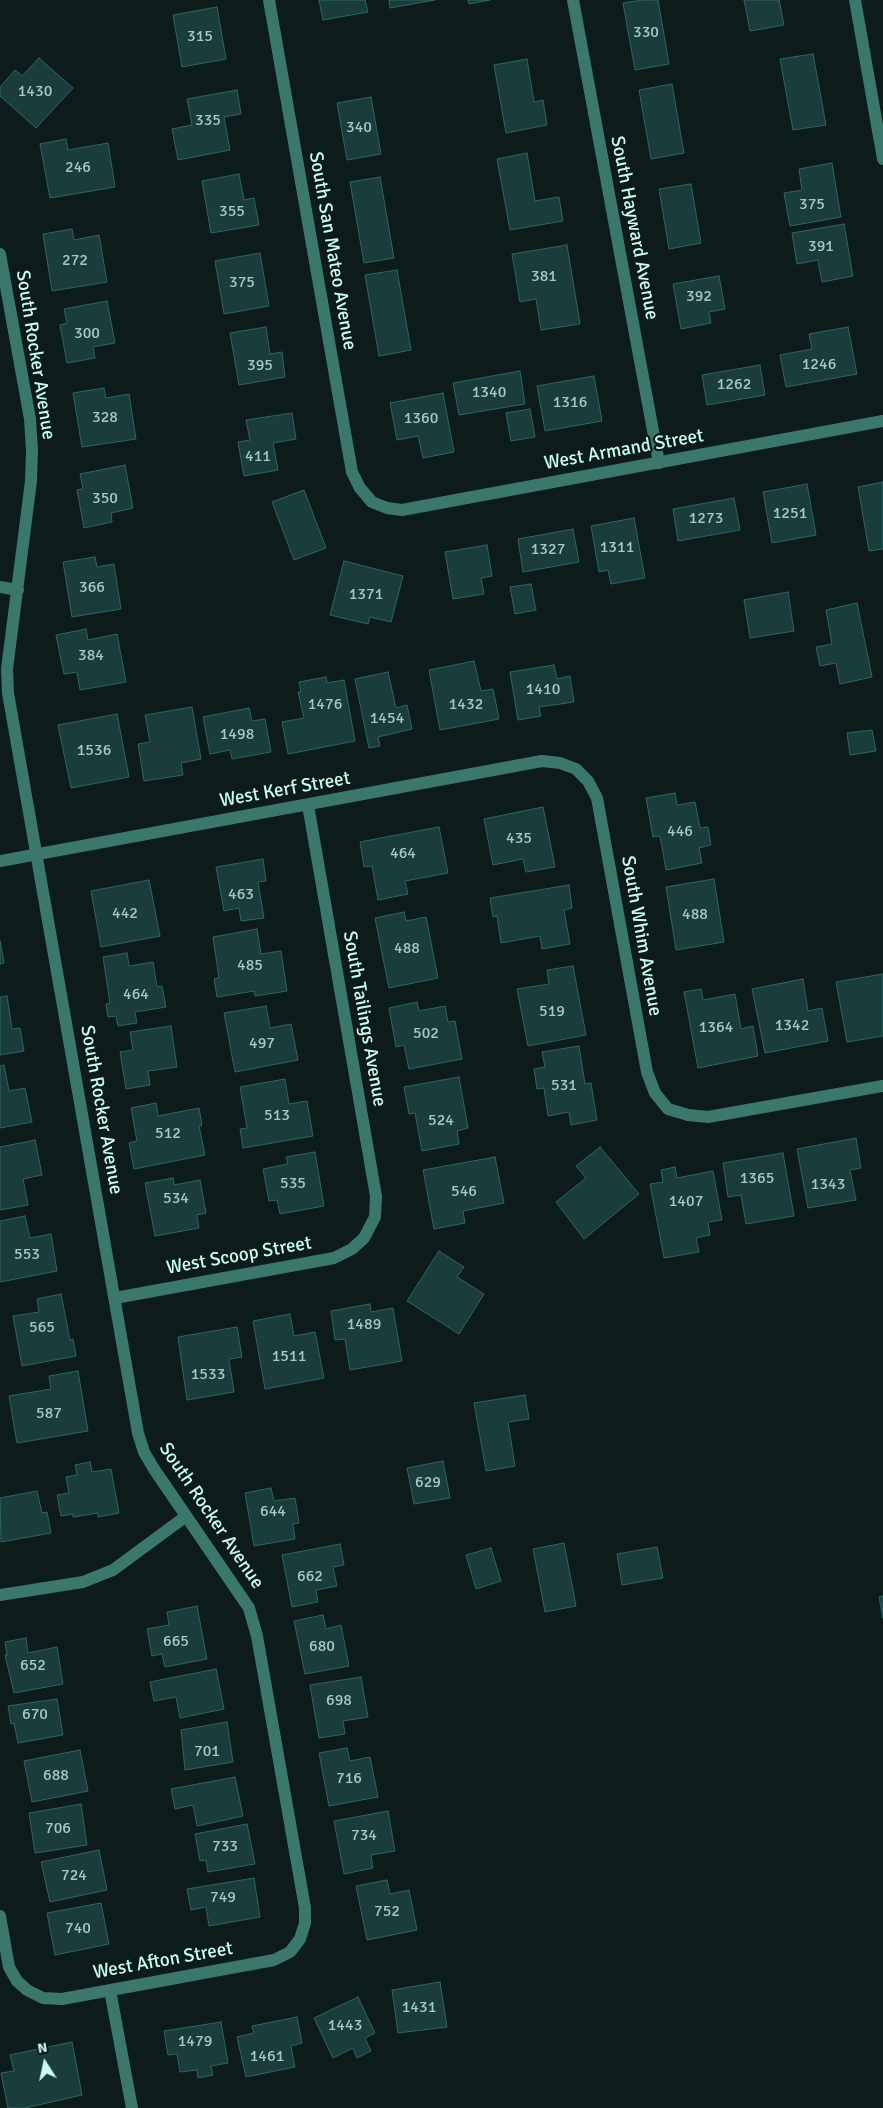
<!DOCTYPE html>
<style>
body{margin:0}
#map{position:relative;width:883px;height:2108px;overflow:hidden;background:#0d1c1b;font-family:Signika,sans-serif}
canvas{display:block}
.north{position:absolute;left:20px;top:2038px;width:50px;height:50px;-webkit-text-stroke:4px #0d1c1b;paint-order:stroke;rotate:350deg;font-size:14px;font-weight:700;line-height:20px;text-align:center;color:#ccfbf5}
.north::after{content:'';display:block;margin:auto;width:18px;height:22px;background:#ccfbf5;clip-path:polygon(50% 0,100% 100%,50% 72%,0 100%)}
</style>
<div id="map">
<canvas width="883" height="2108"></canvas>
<div class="north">N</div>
</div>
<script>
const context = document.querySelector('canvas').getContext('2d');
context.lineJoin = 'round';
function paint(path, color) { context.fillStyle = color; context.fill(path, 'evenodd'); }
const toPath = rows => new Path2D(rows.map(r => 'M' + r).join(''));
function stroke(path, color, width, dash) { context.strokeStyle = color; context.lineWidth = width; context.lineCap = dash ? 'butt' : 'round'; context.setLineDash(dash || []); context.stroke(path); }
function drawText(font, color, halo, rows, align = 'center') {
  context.font = font + ' Signika,sans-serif'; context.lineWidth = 4.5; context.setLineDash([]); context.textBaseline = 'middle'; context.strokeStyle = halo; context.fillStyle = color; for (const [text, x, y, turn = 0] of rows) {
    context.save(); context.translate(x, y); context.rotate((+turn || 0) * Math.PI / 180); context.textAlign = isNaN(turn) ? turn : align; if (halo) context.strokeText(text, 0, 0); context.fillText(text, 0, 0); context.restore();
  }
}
const building = toPath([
 [319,0,365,0,368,12,323,20,319,0],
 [389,0,435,0,390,8,389,0],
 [468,0,490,0,469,4,468,0],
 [642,0,658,0,669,64,635,70,623,3,642,0],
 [744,0,779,0,784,25,750,31,744,0],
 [217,7,226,59,182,67,173,15,217,7],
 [813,54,826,125,793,130,780,59,813,54],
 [39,58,73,88,36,128,0,96,0,87,15,70,22,76,39,58],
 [527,59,534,102,543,100,547,125,506,133,494,65,527,59],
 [672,84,684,153,651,159,639,90,672,84],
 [237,90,241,114,224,117,230,150,178,160,172,129,192,125,187,99,237,90],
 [371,97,381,154,347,160,337,103,371,97],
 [66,139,68,150,108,143,115,187,50,198,40,144,66,139],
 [527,153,535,201,559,197,563,221,510,230,497,159,527,153],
 [832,163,841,217,790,226,784,193,802,190,799,169,832,163],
 [239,174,244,200,254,198,259,225,211,233,202,181,239,174],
 [380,177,394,258,364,263,350,182,380,177],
 [691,184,701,243,669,249,659,189,691,184],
 [844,224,853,276,822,282,818,260,797,264,792,233,844,224],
 [72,229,74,240,99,235,107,282,52,291,43,234,72,229],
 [567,245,580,324,541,330,536,299,520,302,512,254,567,245],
 [260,253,269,306,224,314,215,261,260,253],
 [397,270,411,350,379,356,365,275,397,270],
 [719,276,725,309,709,312,711,323,681,329,673,284,719,276],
 [107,301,115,343,93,347,95,358,67,363,60,325,67,323,64,309,107,301],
 [266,327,270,354,282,352,285,377,239,385,230,333,266,327],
 [848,327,857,374,786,387,780,355,812,349,809,334,848,327],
 [760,365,765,395,707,405,702,375,760,365],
 [520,371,525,404,459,415,453,383,520,371],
 [594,376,602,421,545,431,537,386,594,376],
 [104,388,106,398,129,394,136,439,82,447,73,393,104,388],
 [443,393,454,452,423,458,418,436,397,440,390,403,443,393],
 [530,409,535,437,511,441,506,413,530,409],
 [292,413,296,439,273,443,278,470,244,476,238,442,250,440,246,420,292,413],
 [125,465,133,508,111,513,112,522,84,528,77,490,83,489,80,474,125,465],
 [883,482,883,549,869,551,858,487,883,482],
 [807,484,816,535,772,543,763,492,807,484],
 [304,490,326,548,294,560,272,502,304,490],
 [734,498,740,530,678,541,673,509,734,498],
 [634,518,645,578,611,584,608,570,599,572,591,526,634,518],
 [573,529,579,562,523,572,518,539,573,529],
 [487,545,492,576,481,578,484,594,453,599,445,552,487,545],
 [95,557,97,567,114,564,121,609,72,617,63,562,95,557],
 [344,561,403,576,391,622,370,617,368,624,330,615,344,561],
 [531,584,536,610,515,614,510,587,531,584],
 [788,592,794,631,750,638,744,600,788,592],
 [857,603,872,677,840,684,836,663,820,666,816,647,832,644,826,610,857,603],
 [86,629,88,640,117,634,126,682,80,690,77,672,64,674,56,635,86,629],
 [474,661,481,691,493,689,499,719,440,730,429,670,474,661],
 [554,665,557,679,570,676,574,702,539,707,541,716,518,720,510,672,554,665],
 [388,672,396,708,407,705,412,729,378,737,380,746,369,748,355,679,388,672],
 [326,677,327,683,344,680,355,741,288,754,282,722,304,718,298,692,301,692,299,682,326,677],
 [192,707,201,759,181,763,183,775,144,781,138,744,150,742,145,715,192,707],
 [249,708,252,721,265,719,271,752,232,759,230,750,210,754,203,717,249,708],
 [117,714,129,777,71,788,58,725,117,714],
 [872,730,876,751,850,755,847,733,872,730],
 [675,793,677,805,695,802,700,828,708,827,711,845,699,848,702,863,666,870,660,836,653,837,646,798,675,793],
 [543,807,555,867,526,872,523,859,493,865,484,819,543,807],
 [439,827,448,873,405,881,408,894,378,900,372,866,364,867,360,842,439,827],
 [263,859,266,881,258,882,264,918,241,921,239,908,224,911,216,867,263,859],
 [714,879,724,942,676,950,666,887,714,879],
 [149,880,160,936,101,947,91,891,149,880],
 [569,885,572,908,564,910,570,944,542,949,540,936,501,943,497,916,493,917,490,898,569,885],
 [404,912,406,921,426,917,438,978,389,988,375,918,404,912],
 [257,929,261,954,281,951,287,991,255,996,254,991,217,997,214,979,219,978,213,937,257,929],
 [0,941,4,963,0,964,0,941],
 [127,953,129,966,153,962,157,987,162,986,166,1007,135,1012,137,1023,118,1026,116,1016,108,1017,106,1004,110,1003,103,957,127,953],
 [573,966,586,1035,528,1046,517,989,549,984,547,970,573,966],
 [883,974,883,1036,847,1042,836,982,883,974],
 [803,979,808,1011,822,1008,828,1041,765,1053,752,989,803,979],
 [701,989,703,1000,735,994,741,1029,753,1026,758,1056,698,1068,684,992,701,989],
 [7,996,12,1029,20,1028,24,1051,0,1055,0,997,7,996],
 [417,1002,419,1011,445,1006,448,1022,455,1021,462,1059,409,1069,404,1045,396,1047,389,1008,417,1002],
 [266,1006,270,1028,291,1024,298,1060,235,1072,224,1013,266,1006],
 [171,1026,177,1067,148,1071,150,1085,126,1089,120,1052,133,1050,130,1032,171,1026],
 [579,1046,585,1084,591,1083,597,1120,571,1125,569,1112,548,1116,544,1088,537,1089,534,1069,545,1067,542,1052,579,1046],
 [4,1065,9,1091,25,1088,32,1122,0,1128,0,1066,4,1065],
 [459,1077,468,1128,457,1131,459,1144,422,1151,415,1113,409,1114,404,1087,459,1077],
 [285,1079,289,1104,307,1101,313,1136,243,1148,240,1129,247,1128,240,1087,285,1079],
 [156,1103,158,1116,199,1108,202,1125,199,1126,205,1155,134,1169,129,1143,137,1141,131,1108,156,1103],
 [856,1138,861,1168,850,1170,856,1200,808,1208,797,1149,856,1138],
 [35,1140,42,1175,23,1179,28,1205,0,1210,0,1147,35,1140],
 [600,1147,639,1194,584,1239,556,1202,586,1178,576,1166,600,1147],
 [315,1152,324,1206,280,1214,277,1200,269,1201,263,1169,288,1164,286,1157,315,1152],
 [783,1153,794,1216,746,1224,741,1195,728,1197,723,1163,783,1153],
 [495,1157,504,1203,463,1211,465,1223,434,1229,423,1170,495,1157],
 [675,1167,677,1178,713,1171,722,1220,708,1222,710,1235,696,1238,699,1252,664,1258,650,1184,663,1182,661,1170,675,1167],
 [173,1178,174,1185,200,1180,206,1213,197,1215,199,1228,155,1236,145,1183,173,1178],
 [25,1216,30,1238,51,1234,57,1271,0,1282,0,1221,25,1216],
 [439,1251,464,1267,457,1277,484,1294,459,1334,407,1301,439,1251],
 [61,1294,70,1340,73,1339,76,1356,22,1366,13,1316,39,1312,37,1299,61,1294],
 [370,1304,371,1312,393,1308,402,1361,350,1370,345,1339,335,1340,331,1311,370,1304],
 [290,1314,294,1336,315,1332,324,1378,265,1389,253,1321,290,1314],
 [237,1327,242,1357,229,1359,234,1392,187,1400,178,1337,237,1327],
 [78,1371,88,1431,17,1443,9,1396,51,1389,49,1376,78,1371],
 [525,1395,529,1419,508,1422,515,1466,486,1471,474,1403,525,1395],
 [443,1461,450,1498,414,1504,407,1468,443,1461],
 [90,1462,92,1472,111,1469,119,1513,98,1517,98,1513,73,1517,73,1514,61,1516,57,1495,69,1493,66,1477,77,1475,75,1465,90,1462],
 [271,1488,274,1501,295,1498,299,1523,293,1524,295,1539,254,1546,245,1493,271,1488],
 [37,1491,42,1513,47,1512,51,1533,1,1542,0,1498,37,1491],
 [564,1543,576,1606,545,1612,533,1549,564,1543],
 [340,1544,344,1565,333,1567,337,1586,316,1590,318,1602,292,1607,282,1555,340,1544],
 [657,1547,663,1578,622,1585,617,1554,657,1547],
 [491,1548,501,1581,476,1589,466,1555,491,1548],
 [883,1596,883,1618,879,1597,883,1596],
 [197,1606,207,1659,165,1667,162,1654,152,1656,147,1629,169,1625,167,1612,197,1606],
 [323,1615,326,1629,341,1625,349,1666,305,1674,294,1621,323,1615],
 [26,1638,28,1653,57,1647,63,1684,14,1693,5,1655,7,1655,5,1642,26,1638],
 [216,1669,224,1709,180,1718,176,1697,154,1701,150,1682,216,1669],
 [361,1677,368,1717,343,1721,345,1734,319,1738,310,1685,361,1677],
 [57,1699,63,1735,18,1743,14,1723,11,1724,8,1706,57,1699],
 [227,1722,233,1762,185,1770,181,1730,227,1722],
 [347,1748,350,1761,370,1757,378,1797,329,1806,319,1753,347,1748],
 [80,1750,88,1791,32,1802,24,1761,80,1750],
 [235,1777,243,1816,197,1826,193,1805,175,1809,171,1789,235,1777],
 [81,1804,87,1845,35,1853,29,1813,81,1804],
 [388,1811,395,1851,371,1855,373,1868,344,1874,334,1821,388,1811],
 [247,1824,255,1864,208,1872,206,1860,200,1861,195,1834,247,1824],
 [99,1850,107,1890,50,1902,41,1862,99,1850],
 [254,1878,260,1917,209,1926,206,1907,191,1910,187,1889,254,1878],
 [387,1880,390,1894,409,1890,417,1930,367,1940,356,1886,387,1880],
 [101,1903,109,1944,55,1955,47,1913,101,1903],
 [440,1982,447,2027,398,2033,392,1990,440,1982],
 [358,1997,375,2033,365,2038,371,2051,357,2058,353,2048,333,2058,314,2018,358,1997],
 [297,2017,302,2043,291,2046,295,2067,246,2077,237,2037,254,2033,252,2026,297,2017],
 [221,2022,228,2063,211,2066,213,2075,198,2078,197,2070,180,2072,177,2054,168,2055,164,2031,221,2022],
 [72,2042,82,2095,25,2108,8,2108,1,2073,14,2071,10,2055,72,2042]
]);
paint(building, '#1a3c3a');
stroke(building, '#2e6663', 1);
stroke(toPath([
 [269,0,352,472,360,488,372,502,387,508,402,510,883,421],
 [573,0,659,463],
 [855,0,883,159],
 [0,254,30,419,32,450,31,481,7,669,8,693,138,1433,144,1452,154,1469,249,1608,257,1636,305,1908,305,1923,300,1939,290,1952,274,1960,62,1999,43,1998,27,1990,17,1981,9,1967,0,1916],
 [0,587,18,590],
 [0,861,542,761,560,763,576,769,588,781,597,798,647,1072,655,1093,668,1109,688,1115,708,1117,883,1086],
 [115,1298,334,1258,352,1249,364,1238,375,1217,376,1196,308,805],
 [0,1595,83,1582,113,1570,185,1517],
 [110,1990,132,2108]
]), '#3b786b', 12);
drawText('16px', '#a0cbc6', null, [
 ["330",646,33],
 ["315",200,37],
 ["1430",35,92],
 ["335",208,121],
 ["340",359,128],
 ["246",78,168],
 ["375",812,205],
 ["355",232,212],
 ["391",821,247],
 ["272",75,261],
 ["381",544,277],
 ["375",242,283],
 ["392",699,297],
 ["300",87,334],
 ["1246",819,365],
 ["395",260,366],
 ["1262",734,385],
 ["1340",489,393],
 ["1316",570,403],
 ["328",105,418],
 ["1360",421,419],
 ["411",258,457],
 ["350",105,499],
 ["1251",790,514],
 ["1273",706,519],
 ["1311",617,548],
 ["1327",548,550],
 ["366",92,588],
 ["1371",366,595],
 ["384",91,656],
 ["1410",543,690],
 ["1476",325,705],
 ["1432",466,705],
 ["1454",387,719],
 ["1498",237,735],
 ["1536",94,751],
 ["446",680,832],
 ["435",519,839],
 ["464",403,854],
 ["463",241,895],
 ["442",125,914],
 ["488",695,915],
 ["488",407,949],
 ["485",250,966],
 ["464",136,995],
 ["519",552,1012],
 ["1342",792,1026],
 ["1364",716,1028],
 ["502",426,1034],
 ["497",262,1044],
 ["531",564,1086],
 ["513",277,1116],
 ["524",441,1121],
 ["512",168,1134],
 ["1365",757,1179],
 ["535",293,1184],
 ["1343",828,1185],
 ["546",464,1192],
 ["534",176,1199],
 ["1407",686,1202],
 ["553",27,1255],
 ["1489",364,1325],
 ["565",42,1328],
 ["1511",289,1357],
 ["1533",208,1375],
 ["587",49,1414],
 ["629",428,1483],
 ["644",273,1512],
 ["662",310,1577],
 ["665",176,1642],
 ["680",322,1647],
 ["652",33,1666],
 ["698",339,1701],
 ["670",35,1715],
 ["701",207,1752],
 ["688",56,1776],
 ["716",349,1779],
 ["706",58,1829],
 ["734",364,1836],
 ["733",225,1847],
 ["724",74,1876],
 ["749",223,1898],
 ["752",387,1912],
 ["740",78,1929],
 ["1431",419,2008],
 ["1443",345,2026],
 ["1479",195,2042],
 ["1461",267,2057]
]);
drawText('19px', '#ccfbf5', '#0d1c1b', [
 ["South Hayward Avenue",634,228,79],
 ["South San Mateo Avenue",332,251,80],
 ["South Rocker Avenue",35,355,81],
 ["West Armand Street",624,450,-10],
 ["West Kerf Street",285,790,-10],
 ["South Whim Avenue",641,936,80],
 ["South Tailings Avenue",364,1019,80],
 ["South Rocker Avenue",101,1110,80],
 ["West Scoop Street",239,1256,-10],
 ["South Rocker Avenue",211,1516,56],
 ["West Afton Street",163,1961,-10]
]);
</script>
